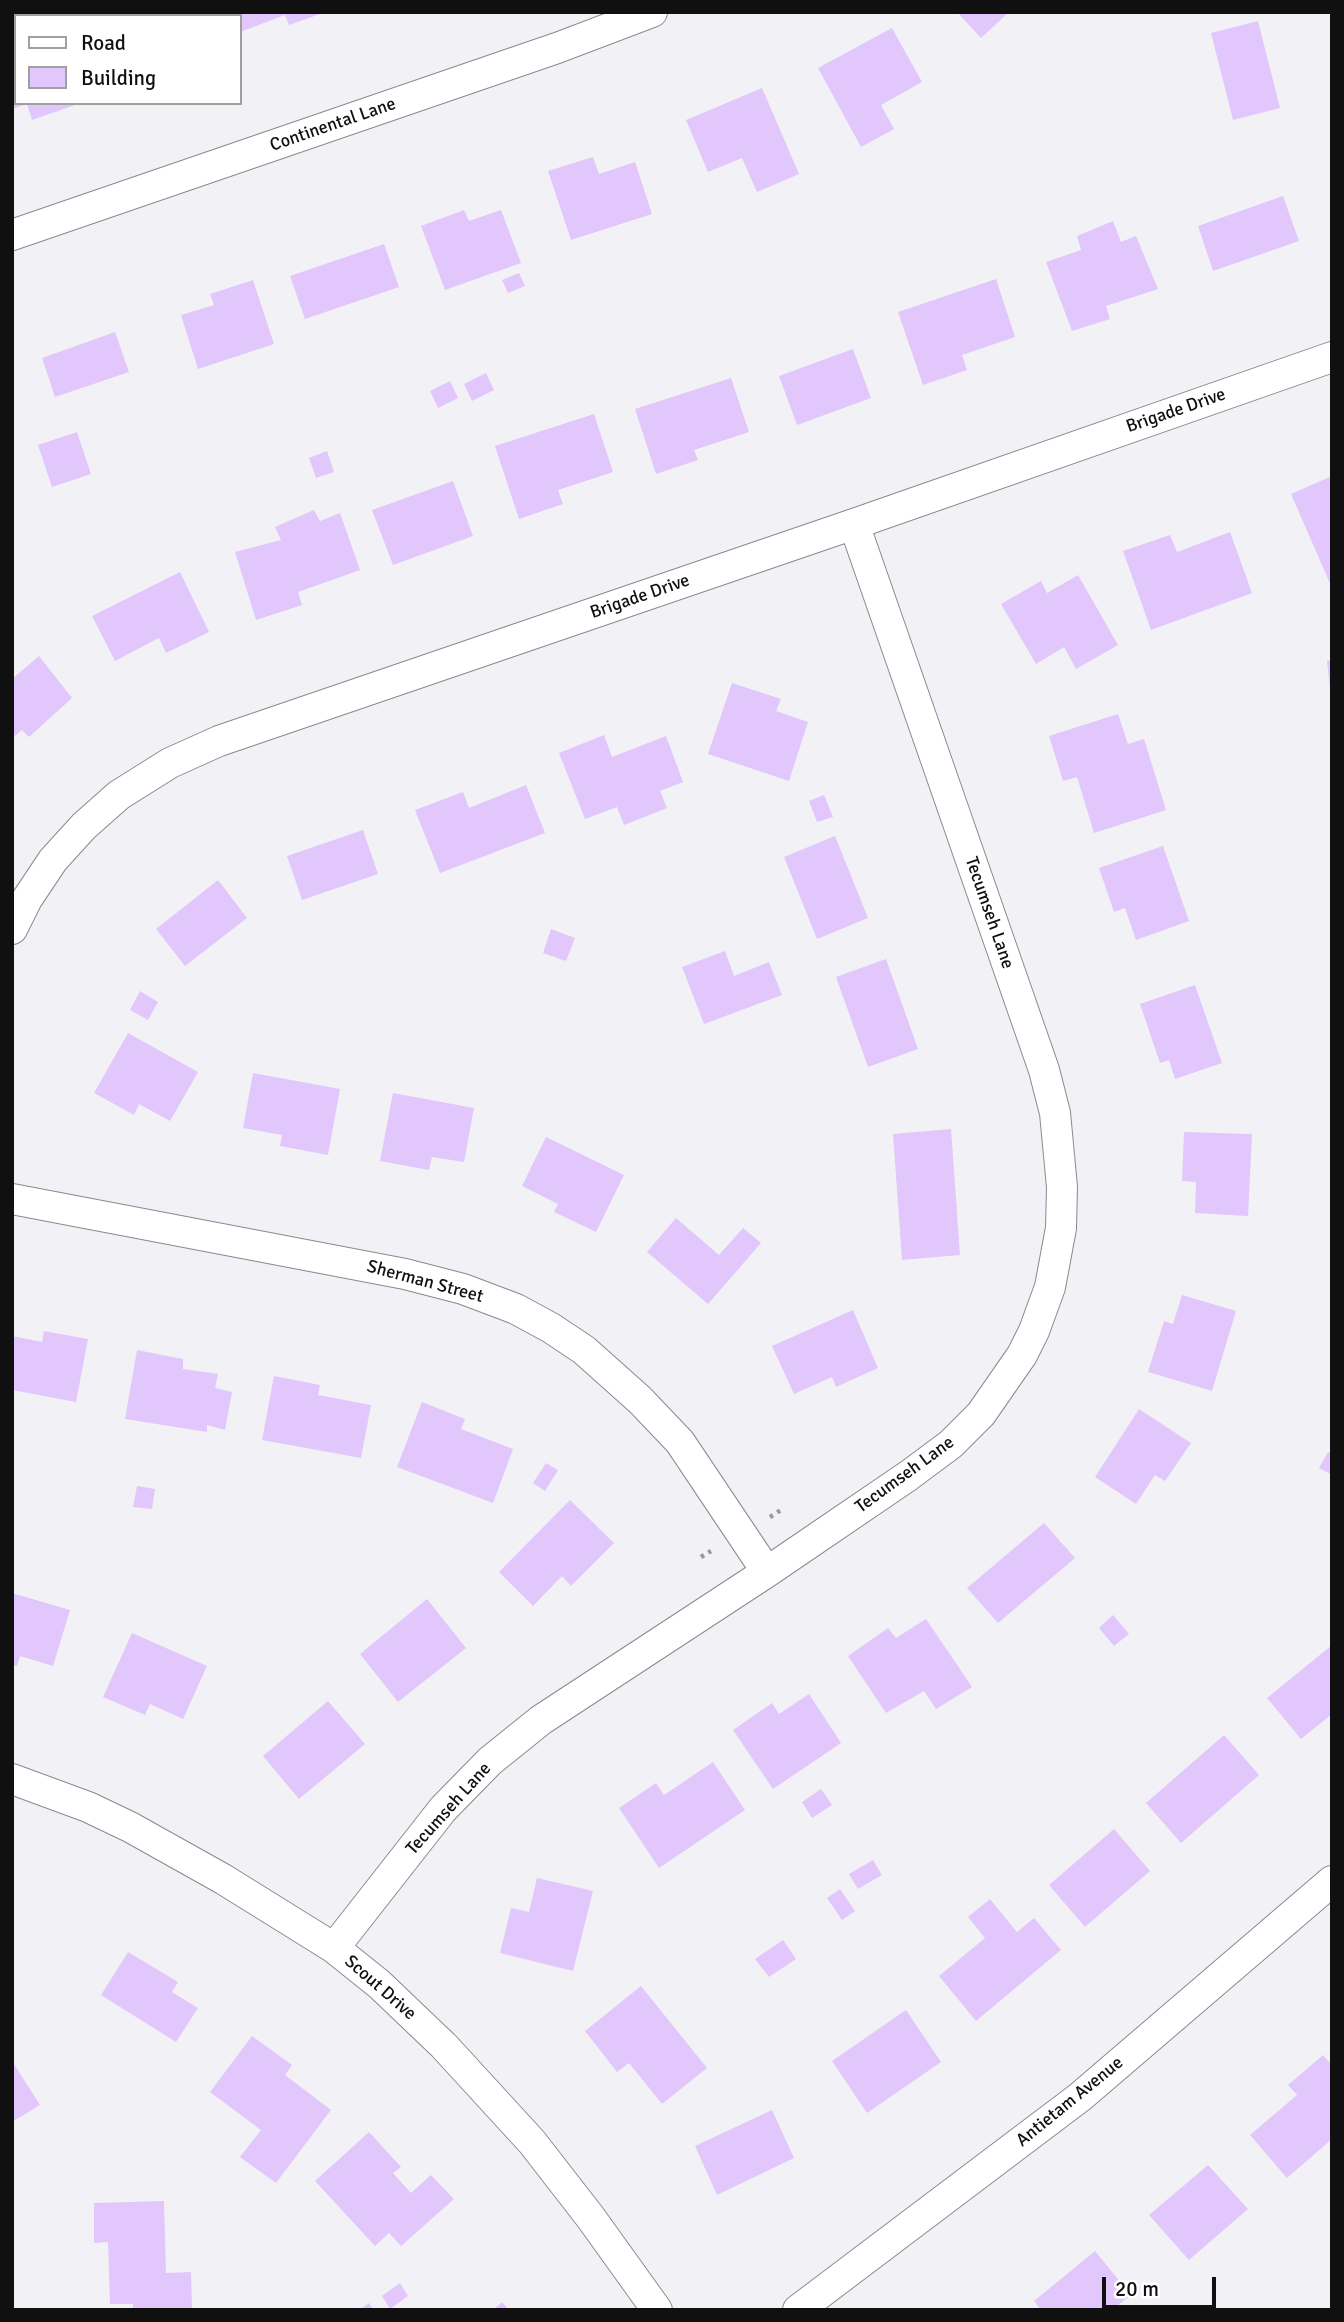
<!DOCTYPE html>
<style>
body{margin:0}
#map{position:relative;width:1344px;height:2322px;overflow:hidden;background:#f2f2f6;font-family:Signika,sans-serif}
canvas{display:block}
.frame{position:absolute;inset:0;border:14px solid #101011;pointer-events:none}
.legend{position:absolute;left:14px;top:14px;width:228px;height:91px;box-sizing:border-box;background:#fff;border:2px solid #9f9fa0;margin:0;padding:9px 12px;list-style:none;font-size:21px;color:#101011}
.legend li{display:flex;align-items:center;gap:14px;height:35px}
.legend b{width:35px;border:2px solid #9f9fa0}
.scale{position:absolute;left:1102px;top:2277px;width:114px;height:32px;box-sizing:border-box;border:4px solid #101011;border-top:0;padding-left:9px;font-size:21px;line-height:24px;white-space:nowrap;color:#101011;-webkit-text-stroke:5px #fff;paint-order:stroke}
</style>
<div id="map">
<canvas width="1344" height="2322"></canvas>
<div class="frame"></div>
<ul class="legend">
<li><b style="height:9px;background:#fff"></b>Road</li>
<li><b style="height:19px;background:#e1c7fb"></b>Building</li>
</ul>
<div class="scale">20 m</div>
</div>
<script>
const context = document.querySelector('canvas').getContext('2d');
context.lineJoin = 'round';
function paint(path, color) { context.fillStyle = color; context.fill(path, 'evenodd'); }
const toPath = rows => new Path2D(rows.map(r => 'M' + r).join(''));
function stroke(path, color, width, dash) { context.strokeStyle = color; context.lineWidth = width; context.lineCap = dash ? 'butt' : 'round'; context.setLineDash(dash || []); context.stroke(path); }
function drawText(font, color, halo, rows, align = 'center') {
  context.font = font + ' Signika,sans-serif'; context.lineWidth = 5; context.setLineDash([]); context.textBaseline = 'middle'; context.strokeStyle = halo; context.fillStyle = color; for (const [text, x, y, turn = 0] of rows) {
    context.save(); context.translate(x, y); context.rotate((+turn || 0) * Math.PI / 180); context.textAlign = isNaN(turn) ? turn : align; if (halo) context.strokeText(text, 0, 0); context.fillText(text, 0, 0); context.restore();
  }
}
paint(toPath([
 [161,12,188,12,189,16,152,16],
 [224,12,323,12,323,13,289,25,285,15,240,32,240,16,225,16],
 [957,12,1009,12,981,38],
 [1258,21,1280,108,1233,120,1211,33],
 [892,28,922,82,881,105,894,129,861,147,818,68],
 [16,48,16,103,78,104,32,120,27,104,12,109,12,49],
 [762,88,799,174,757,192,742,158,708,172,686,120],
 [593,157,599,174,635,162,652,214,571,240,548,171],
 [1283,196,1299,241,1213,271,1198,226],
 [464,210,469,221,501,210,521,263,445,290,421,226],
 [1113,221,1121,242,1136,236,1158,289,1106,306,1110,319,1072,331,1046,262,1081,250,1077,236],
 [384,244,399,287,305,319,290,276],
 [519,273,525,286,508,293,502,280],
 [996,279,1015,337,962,355,967,370,923,385,898,312],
 [253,280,274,344,198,369,181,315,214,305,210,294],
 [115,332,129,372,55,397,42,358],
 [853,349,871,398,797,425,779,376],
 [486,373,494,390,472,401,464,384],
 [731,378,749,432,694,450,698,460,656,474,635,409],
 [450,381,458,398,438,408,430,391],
 [594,414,613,472,558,490,563,504,519,519,495,446],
 [77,432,91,474,52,487,38,445],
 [327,451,334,472,316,478,309,458],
 [1332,476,1332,588,1291,494],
 [453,481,473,536,393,565,372,510],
 [314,510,320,521,340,513,360,570,298,592,302,605,256,620,235,552,281,540,275,527],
 [1230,532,1252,593,1151,630,1123,551,1170,535,1177,552],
 [180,572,209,632,166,653,159,638,115,661,92,616],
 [1078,575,1118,645,1076,669,1064,647,1036,664,1001,604,1041,581,1047,593],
 [39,656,72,698,29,737,22,730,12,738,12,679],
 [1332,660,1332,690,1330,690,1327,661],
 [732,683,781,699,776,711,808,722,789,781,708,754],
 [1118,714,1128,744,1144,739,1166,810,1094,833,1077,777,1063,781,1049,736],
 [604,735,612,757,666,736,683,782,660,791,667,808,624,825,617,807,585,819,559,753],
 [526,785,545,833,440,873,415,810,463,792,469,808],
 [824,795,833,817,817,822,809,801],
 [363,830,378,874,302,900,287,856],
 [835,836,868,918,817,939,784,857],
 [1163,846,1189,921,1136,940,1125,908,1114,912,1099,868],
 [218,880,247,918,185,966,156,929],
 [551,929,575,938,566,961,543,953],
 [725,951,734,976,769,962,782,995,704,1024,682,967],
 [886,959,918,1049,868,1067,836,977],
 [1195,985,1222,1063,1175,1079,1169,1060,1160,1063,1140,1004],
 [140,991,158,1002,148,1020,130,1010],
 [128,1033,198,1072,170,1121,139,1104,134,1115,94,1093],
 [253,1073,340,1089,328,1155,280,1146,282,1135,243,1128],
 [393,1093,474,1108,464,1162,432,1157,429,1170,380,1161],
 [951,1129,960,1255,902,1260,893,1134],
 [1184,1132,1252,1134,1248,1216,1195,1213,1196,1182,1182,1181],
 [546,1137,624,1175,596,1232,554,1212,558,1204,522,1186],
 [676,1218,719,1255,743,1228,761,1243,708,1304,647,1252],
 [1182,1295,1236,1311,1212,1391,1148,1372,1164,1321,1173,1324],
 [853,1310,878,1368,836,1387,832,1377,794,1394,772,1346],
 [44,1331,88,1339,76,1402,12,1390,12,1336,42,1342],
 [137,1350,183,1359,183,1369,218,1374,215,1388,232,1392,225,1430,207,1425,207,1432,125,1419],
 [274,1376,320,1385,318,1395,371,1405,361,1458,262,1440],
 [422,1402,465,1419,461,1429,513,1449,493,1503,397,1467],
 [1139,1409,1191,1443,1165,1481,1155,1475,1136,1504,1095,1477],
 [1328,1452,1332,1454,1332,1475,1319,1468],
 [546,1463,558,1470,545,1491,533,1483],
 [137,1486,155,1489,152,1509,133,1507],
 [570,1500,614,1543,571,1586,562,1576,533,1606,499,1572],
 [1044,1523,1075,1558,998,1623,967,1588],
 [12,1593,70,1610,53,1666,20,1656,17,1666,12,1665],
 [427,1599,466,1648,398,1702,360,1654],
 [1113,1615,1129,1634,1114,1646,1099,1628],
 [926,1619,972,1687,936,1709,924,1691,886,1713,848,1656,888,1628,896,1638],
 [132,1633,207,1666,183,1719,150,1704,145,1715,103,1697],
 [1332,1645,1332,1714,1301,1739,1267,1698],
 [809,1694,841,1743,773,1789,733,1730,772,1703,779,1714],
 [328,1701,365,1744,299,1799,263,1756],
 [1224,1735,1259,1775,1181,1843,1146,1803],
 [713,1762,745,1810,659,1868,619,1808,656,1783,664,1795],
 [821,1789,832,1805,812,1818,802,1802],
 [1114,1829,1150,1871,1085,1927,1049,1885],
 [873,1860,882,1875,858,1889,849,1874],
 [537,1878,593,1891,573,1971,500,1953,511,1908,529,1912],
 [840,1889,855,1911,842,1920,827,1898],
 [990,1899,1017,1932,1034,1918,1061,1950,976,2021,939,1976,985,1938,968,1917],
 [783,1940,796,1959,769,1977,755,1959],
 [128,1952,178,1982,172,1992,198,2008,176,2042,101,1995],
 [641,1986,707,2068,662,2104,629,2063,617,2072,585,2031],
 [906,2010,941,2062,867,2113,832,2061],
 [252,2036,292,2065,285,2075,331,2110,276,2183,240,2157,261,2130,210,2092],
 [1323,2055,1332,2065,1332,2139,1287,2178,1250,2135,1297,2095,1288,2085],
 [12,2061,40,2105,12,2122],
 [772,2110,794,2158,717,2195,695,2146],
 [369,2132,401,2167,393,2173,411,2193,431,2175,454,2199,401,2246,389,2233,375,2246,315,2181],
 [1208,2165,1248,2209,1189,2260,1149,2215],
 [164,2201,166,2273,191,2272,192,2310,133,2310,133,2304,110,2304,108,2242,94,2243,94,2203],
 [1095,2251,1131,2295,1112,2310,1041,2310,1034,2301],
 [400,2283,408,2296,390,2309,382,2296],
 [502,2302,509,2310,493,2310],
 [369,2303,373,2310,359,2310]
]), '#e1c7fb');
const minor = toPath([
 [12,235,557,48,652,12],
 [12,929,27,899,53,860,84,826,119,795,170,763,219,741,854,524,1332,357],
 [12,1199,405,1274,463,1289,516,1309,551,1328,584,1350,640,1400,680,1442,767,1572],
 [12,1779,88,1807,130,1827,223,1879,334,1948,379,1984,444,2046,532,2142,591,2218,657,2310],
 [334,1948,443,1809,490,1761,541,1720,767,1572,908,1476,951,1444,981,1414,1022,1355,1034,1331,1050,1287,1061,1228,1062,1187,1055,1113,1044,1070,854,524],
 [798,2310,1080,2097,1332,1881]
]);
stroke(minor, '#898a8d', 32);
stroke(toPath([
 [770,1517,781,1510],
 [701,1557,711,1551]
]), '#99999c', 4.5, [3.5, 5]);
stroke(minor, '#fff', 30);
drawText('18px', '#101011', '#fff', [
 ["Continental Lane",333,125,-19],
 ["Brigade Drive",1176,411,-19],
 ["Brigade Drive",640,597,-19],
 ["Tecumseh Lane",989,913,71],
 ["Sherman Street",425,1282,15],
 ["Tecumseh Lane",905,1475,-36],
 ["Tecumseh Lane",449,1809,-48],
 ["Scout Drive",380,1988,41],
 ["Antietam Avenue",1070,2102,-39]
]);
</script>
